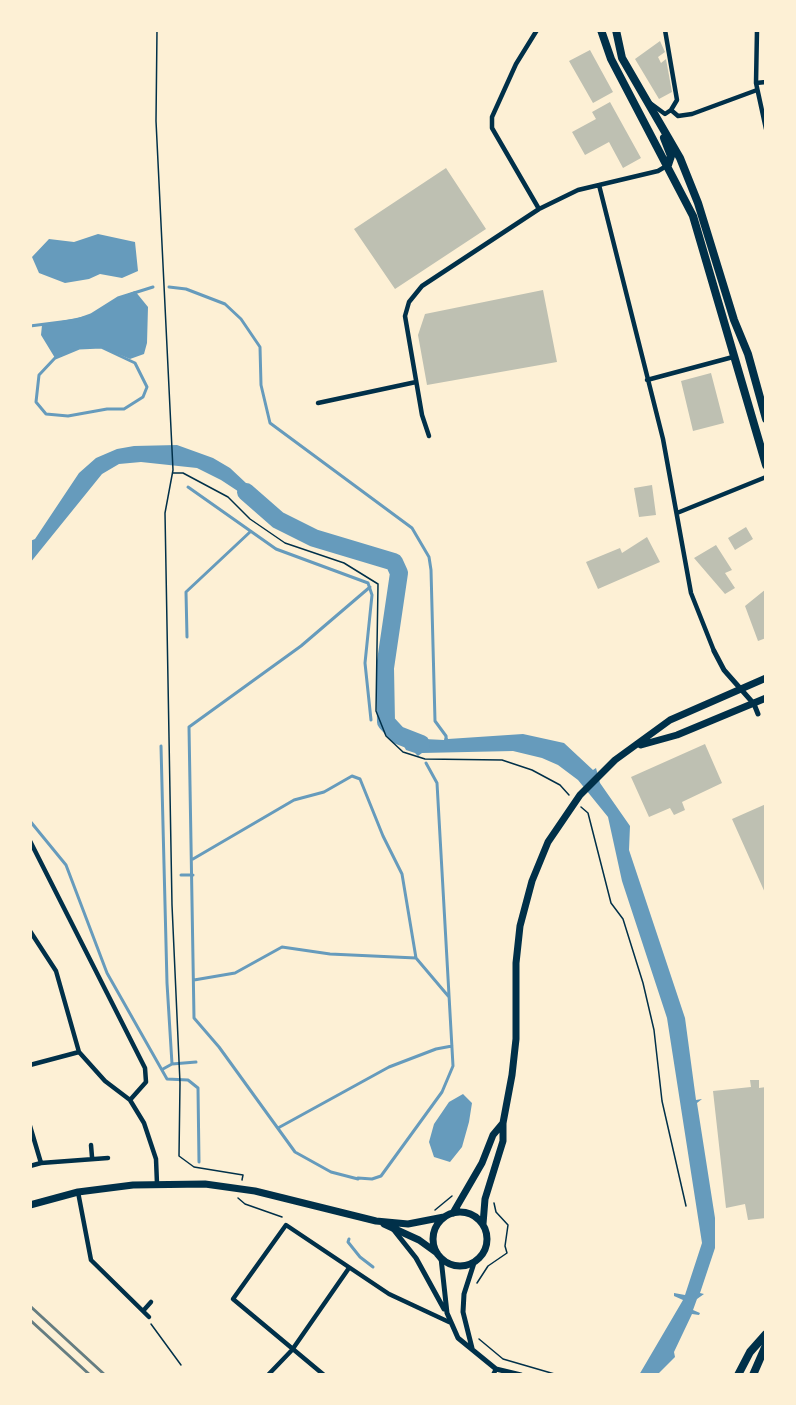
<!DOCTYPE html>
<style>
body{margin:0}
#map{position:relative;width:796px;height:1405px;overflow:hidden;background:#fdf0d5;font-family:Raleway,sans-serif}
canvas{display:block}
.frame{position:absolute;inset:0;border:32px solid #fdf0d5;pointer-events:none}
</style>
<div id="map">
<canvas width="796" height="1405"></canvas>
<div class="frame"></div>
</div>
<script>
const context = document.querySelector('canvas').getContext('2d');
context.lineJoin = 'round';
function paint(path, color) { context.fillStyle = color; context.fill(path, 'evenodd'); }
const toPath = rows => new Path2D(rows.map(r => 'M' + r).join(''));
function stroke(path, color, width, dash) { context.strokeStyle = color; context.lineWidth = width; context.lineCap = dash ? 'butt' : 'round'; context.setLineDash(dash || []); context.stroke(path); }
paint(toPath([
 [98,234,135,242,138,271,122,278,100,274,89,279,65,283,39,273,32,257,49,239,74,242],
 [135,291,148,307,147,343,144,354,130,359,101,347,79,348,55,358,41,335,42,325,91,315,118,298],
 [177,445,213,458,230,468,246,483,262,507,221,480,197,468,141,462,119,464,102,474,30,563,30,541,35,539,79,473,96,458,117,449,134,446],
 [412,733,424,739,444,740,445,735,447,735,448,739,523,734,564,743,593,770,596,768,600,783,630,826,629,850,685,1018,696,1100,702,1099,697,1103,715,1218,715,1248,700,1293,704,1294,697,1299,693,1310,700,1313,699,1315,692,1314,674,1352,675,1357,657,1375,639,1375,683,1300,674,1296,674,1293,685,1295,702,1243,667,1018,622,881,608,817,578,780,558,765,542,758,513,751,422,753,418,756,415,753,406,750,398,735],
 [463,1094,472,1103,469,1122,462,1147,450,1162,434,1157,429,1142,434,1124,449,1102]
]), '#669bbc');
stroke(toPath([
 [169,287,186,289,225,304,241,319,260,347,261,385,270,423,412,528,429,557,431,570,435,721,446,736],
 [30,326,77,320,91,315,118,298,153,287],
 [101,347,135,363,147,387,143,397,124,409,107,409,68,416,46,414,36,402,39,375,55,358,79,348,101,347],
 [188,487,276,549,368,583,372,595,365,663,371,720],
 [187,637,186,592,250,532],
 [161,746,167,983,172,1064,163,1069],
 [30,821,66,865,107,973,167,1079,188,1080,198,1088,199,1162],
 [193,859,294,800,324,792,352,776,360,779,383,836,402,874,416,958],
 [181,875,193,875],
 [194,980,235,973,282,947,330,954,416,958,449,997],
 [172,1064,196,1062],
 [278,1128,389,1067,436,1049,452,1046],
 [358,1178,372,1179,381,1176,442,1092,453,1066,437,783,426,763],
 [358,1179,331,1172,295,1152,219,1047,194,1018,189,727,301,646,370,587],
 [349,1239,348,1242,360,1257,373,1267]
]), '#669bbc', 3);
stroke(toPath([
 [246,492,278,520,314,538,394,562,399,573,385,668,386,722,398,735,421,744]
]), '#669bbc', 18);
paint(toPath([
 [660,41,665,52,658,57,661,63,666,59,672,92,659,99,635,59],
 [590,50,613,92,593,103,569,61],
 [610,102,641,158,623,168,609,142,585,155,572,132,596,119,592,112],
 [446,168,486,229,395,289,354,229],
 [543,290,557,362,427,385,418,335,425,314],
 [711,373,724,423,693,431,681,381],
 [652,485,656,515,639,517,634,488],
 [746,527,753,539,735,550,728,538],
 [647,537,660,562,598,589,586,562,620,548,622,553],
 [716,545,732,570,725,573,735,588,725,594,694,558],
 [766,589,766,638,758,641,745,606],
 [705,744,722,783,682,802,685,810,674,815,670,808,649,817,631,777],
 [766,804,766,895,732,819],
 [750,1080,759,1080,759,1088,766,1087,766,1218,748,1220,745,1204,726,1208,713,1091,751,1087]
]), '#bec0b2');
stroke(toPath([
 [157,30,156,121,173,470,165,513,172,905,180,1083,179,1156,194,1167,243,1175,242,1180],
 [173,473,183,473,228,497,250,519,285,543,344,563,378,584,376,711,386,736,403,752,425,759,502,760,532,770,560,785,569,795],
 [581,807,588,813,611,903,623,919,643,983,654,1030,662,1101,686,1206],
 [238,1198,245,1204,282,1217],
 [435,1210,452,1196],
 [477,1283,488,1266,507,1253,505,1246,508,1225,496,1212,494,1203],
 [151,1324,181,1365],
 [479,1339,503,1359,558,1375]
]), '#003049', 1.5);
stroke(toPath([
 [537,30,516,64,492,117,492,128,539,209],
 [665,30,677,100,671,110],
 [757,30,756,83,766,129],
 [756,83,766,82],
 [650,103,665,114,671,110],
 [671,110,678,116,692,114,757,90],
 [599,185,663,439,691,593,714,651],
 [647,380,733,357],
 [318,403,416,382],
 [429,436,422,415,405,316,409,302,422,286,539,209,578,190,658,171,668,165],
 [677,513,766,477],
 [30,841,145,1068,146,1082,130,1100],
 [30,931,56,971,79,1052,105,1081,130,1100,144,1123,156,1159,157,1184],
 [30,1065,79,1052],
 [30,1126,41,1163,30,1166],
 [91,1145,92,1157],
 [41,1163,108,1158],
 [78,1192,91,1260,149,1317],
 [143,1311,151,1302],
 [268,1375,292,1350,349,1268],
 [324,1375,233,1299,286,1225,389,1294,449,1322],
 [493,1375,496,1369]
]), '#003049', 4.5);
stroke(toPath([
 [714,651,724,670,754,704,758,714],
 [393,1229,416,1258,444,1309],
 [441,1258,447,1313,458,1338,496,1369,521,1375],
 [472,1348,463,1312,464,1294,474,1263]
]), '#003049', 5);
stroke(toPath([
 [641,745,677,735,766,698],
 [30,1205,78,1192,133,1185,205,1184,255,1191,376,1221,408,1224,444,1217],
 '433 1239a27 27 0 1 1 54 0a27 27 0 1 1-54 0Z',
 [453,1213,482,1163,493,1135,503,1123],
 [384,1224,419,1240,437,1253],
 [483,1224,485,1199,503,1141,503,1123,512,1075,516,1039,516,963,520,926,532,881,548,842,580,795,615,760,670,720,766,678]
]), '#003049', 7);
stroke(toPath([
 [601,30,611,59,693,216,766,465],
 [616,30,622,58,680,158,698,203,734,320,748,354,766,419],
 [664,138,671,156,668,165],
 [738,1375,750,1352,766,1334],
 [753,1375,766,1345]
]), '#003049', 8);
stroke(toPath([
 [30,1306,105,1375],
 [30,1320,90,1375]
]), '#657d81', 3);
</script>
